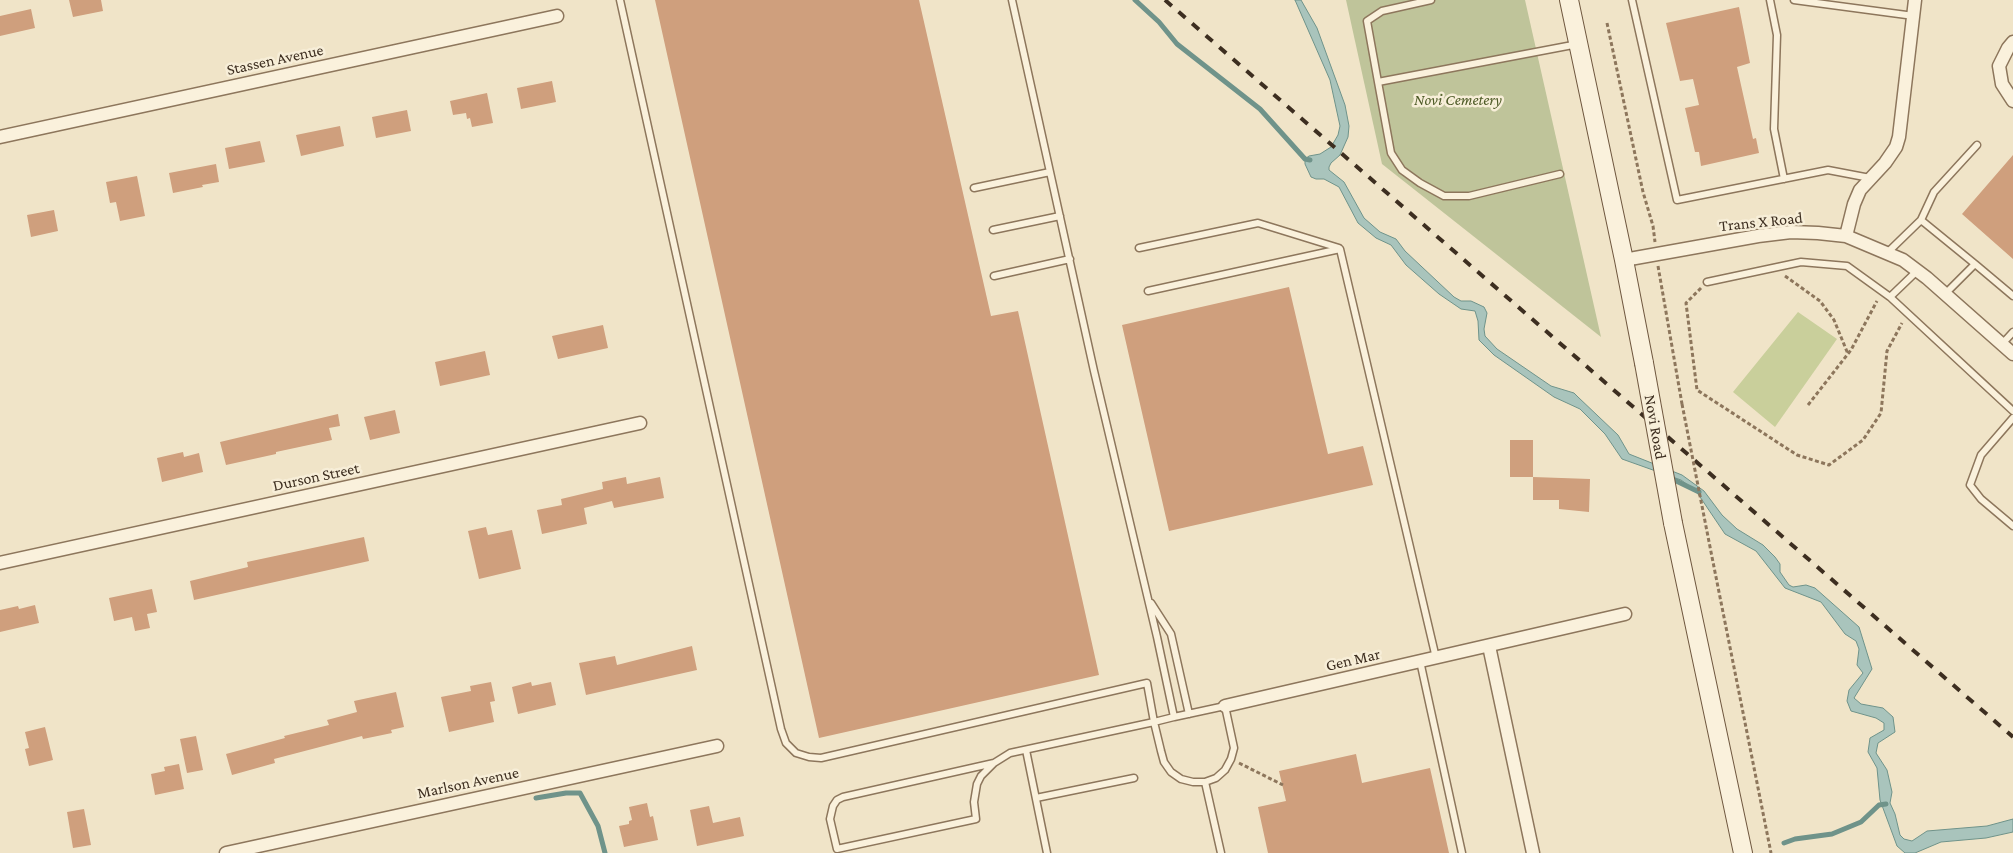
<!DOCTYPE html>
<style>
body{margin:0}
canvas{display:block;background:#f0e4c8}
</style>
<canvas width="2013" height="853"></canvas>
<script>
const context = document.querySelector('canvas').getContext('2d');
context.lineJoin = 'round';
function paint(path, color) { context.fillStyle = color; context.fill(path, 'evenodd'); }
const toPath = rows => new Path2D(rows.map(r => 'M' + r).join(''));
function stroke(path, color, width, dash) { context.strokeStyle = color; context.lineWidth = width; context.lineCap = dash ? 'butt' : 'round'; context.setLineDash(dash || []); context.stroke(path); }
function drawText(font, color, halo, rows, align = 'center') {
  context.font = font + ' "Crimson Pro",serif'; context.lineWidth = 5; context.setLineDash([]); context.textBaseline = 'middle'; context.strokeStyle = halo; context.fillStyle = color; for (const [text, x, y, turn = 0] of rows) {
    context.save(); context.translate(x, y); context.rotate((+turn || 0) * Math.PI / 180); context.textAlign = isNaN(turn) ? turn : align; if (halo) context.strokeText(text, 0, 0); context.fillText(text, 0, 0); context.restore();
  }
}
paint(toPath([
 [1798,312,1837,339,1775,427,1733,392]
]), '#c9cf9b');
paint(toPath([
 [1346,0,1525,0,1601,337,1382,164]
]), '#bfc49a');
const water = toPath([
 [1295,0,1301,0,1317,28,1345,105,1349,126,1348,137,1340,155,1331,163,1329,167,1329,170,1344,182,1364,218,1380,232,1396,239,1405,251,1454,297,1461,301,1471,301,1484,307,1487,313,1484,329,1485,336,1497,349,1551,386,1574,393,1578,397,1618,435,1629,454,1682,475,1704,491,1722,515,1737,529,1763,545,1775,557,1780,564,1780,572,1789,585,1793,587,1806,585,1815,588,1859,627,1872,669,1854,698,1861,704,1883,708,1893,717,1895,732,1878,743,1876,753,1887,770,1892,792,1890,803,1895,814,1900,835,1904,839,1912,841,1927,831,1987,826,2013,819,2013,832,1986,838,1941,842,1915,853,1905,853,1897,846,1880,800,1877,768,1868,752,1870,738,1884,730,1884,723,1876,718,1851,711,1847,701,1849,690,1863,673,1857,665,1859,649,1856,641,1845,634,1821,602,1785,588,1756,551,1725,534,1696,491,1681,480,1622,459,1605,434,1580,409,1554,397,1494,355,1479,340,1478,321,1475,311,1461,309,1439,294,1406,265,1391,245,1376,238,1358,223,1339,187,1324,179,1316,179,1311,177,1305,164,1305,159,1309,156,1320,154,1331,147,1338,135,1340,126,1330,80,1295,0]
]);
paint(water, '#a9c4bc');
stroke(water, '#6f938a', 1);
stroke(toPath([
 [1135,0,1159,22,1177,44,1260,109,1305,159,1310,160],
 [1668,477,1699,492],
 [536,798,566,793,580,793,598,826,605,853],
 [1784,843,1795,839,1832,834,1861,822,1879,805,1886,804]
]), '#6f938a', 5);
paint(toPath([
 [69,0,101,0,103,11,73,17],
 [655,0,919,0,991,316,1018,311,1099,675,819,738],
 [1739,7,1750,63,1737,67,1753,139,1756,138,1759,153,1701,166,1699,152,1695,152,1685,108,1699,105,1693,79,1680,81,1666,23],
 [31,9,35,28,0,36,0,16],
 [552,81,556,102,521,109,517,88],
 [487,93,493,123,472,127,470,118,467,119,466,113,453,115,450,101],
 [407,110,411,131,376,138,372,117],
 [340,126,344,146,301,156,296,135],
 [260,141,265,162,229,169,225,148],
 [2013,155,2013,259,1962,214],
 [216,164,219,182,202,185,203,187,173,193,169,173],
 [137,176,145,216,120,221,116,202,110,203,106,182],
 [54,210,58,231,31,237,27,215],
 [1289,287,1328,454,1363,446,1373,485,1169,531,1122,325],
 [603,325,608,348,558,359,552,336],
 [485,351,490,375,440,386,435,362],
 [395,410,400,433,370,440,364,417],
 [338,414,340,426,329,428,332,440,276,452,276,454,226,465,220,442],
 [1510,440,1533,440,1533,477,1590,479,1589,512,1559,509,1559,500,1533,500,1533,477,1510,477],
 [183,452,184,457,199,453,203,472,162,482,157,458],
 [626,477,627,484,660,477,664,498,614,508,612,501,584,508,587,524,542,534,537,510,562,505,561,499,603,489,602,482],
 [486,527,488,535,512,530,521,569,479,579,468,531],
 [364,537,369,561,194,600,190,581,248,567,247,562],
 [152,589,157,612,147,614,150,628,135,631,132,617,114,621,109,598],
 [35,605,39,623,0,632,0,610,18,606,19,609],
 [692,646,697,670,586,695,579,663,615,656,617,665],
 [491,682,495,701,490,702,494,722,449,732,441,697,471,691,470,686],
 [531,682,532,686,551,682,556,705,518,714,512,687],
 [396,692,404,727,391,730,392,733,363,739,362,736,274,759,275,763,232,775,226,754,285,738,284,736,329,725,327,720,357,712,354,701],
 [45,727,53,760,29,766,25,749,29,748,25,732],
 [196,736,203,770,187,773,180,739],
 [1356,754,1362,783,1430,768,1449,853,1268,853,1258,807,1286,801,1279,771],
 [179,764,184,789,155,795,151,774,165,771,164,767],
 [647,803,650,817,653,816,658,840,624,847,619,826,629,824,629,821,632,820,629,807],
 [709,806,713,823,740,817,744,836,697,846,690,810],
 [84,809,91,845,73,848,67,812]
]), '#cf9f7d');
const service = toPath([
 [620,0,781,729,786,743,796,753,809,757,821,758,1147,683,1154,722,1161,751,1164,762,1171,772,1181,779,1193,782,1205,782,1216,778,1225,770,1231,759,1234,748,1225,706,1174,717,1154,722,1010,753,994,763,981,776,977,784,974,802,976,819,837,849,830,819,833,806,837,800,843,797,994,763],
 [1012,0,1094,371,1157,637,1174,717],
 [1431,0,1382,11,1367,21,1378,82,1578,44],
 [1632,0,1677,200,1828,170,1870,178],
 [1770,0,1777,35,1774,129,1784,179],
 [1794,0,1914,16],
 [1378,82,1391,153,1402,170,1420,183,1444,196,1469,196,1560,174],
 [974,188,1050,172],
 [1921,220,1934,192,1977,145],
 [993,230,1060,216],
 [1139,248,1258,223,1339,248],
 [1887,253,1921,220,1975,264],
 [1917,271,1890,297,2013,411],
 [994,276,1070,259],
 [1707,282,1801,262,1847,266,1890,297],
 [1148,291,1340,249,1436,658],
 [1945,294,1975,264,2013,296],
 [2002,344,2013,332],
 [2013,418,1981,455,1970,485,1981,499,2013,526],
 [1151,603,1171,634,1189,714],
 [1420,661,1462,853],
 [1026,750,1047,853],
 [1205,782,1221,853],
 [1036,798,1134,778]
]);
const minor = toPath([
 [2013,42,2008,48,1999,66,2002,84,2013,101],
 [0,137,557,16],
 [1846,236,1854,204,1860,190,1885,163,1896,147,1899,137,1915,0],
 [1624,260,1758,236,1791,232,1818,233,1846,236,1903,260,1927,278,2013,354],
 [0,563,640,423],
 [1489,646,1533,853],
 [1225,706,1625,614],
 [226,853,717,746]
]);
const secondary = toPath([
 [1569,0,1624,260,1644,363],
 [1673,523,1743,853]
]);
stroke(service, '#8d765c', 9);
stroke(minor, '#8d765c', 15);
stroke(secondary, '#6f573f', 20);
stroke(toPath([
 [1607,23,1643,192,1653,226,1655,242],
 [1658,266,1682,404],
 [1785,276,1820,301,1834,320,1848,354],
 [1701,288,1686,303,1697,390,1797,455,1829,465,1863,440,1881,413,1887,351,1902,323],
 [1808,405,1851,350,1877,301],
 [1712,557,1771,853],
 [1239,763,1283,785]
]), '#8d765c', 3, [4, 2.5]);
stroke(service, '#faf1dc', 6);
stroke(minor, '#faf1dc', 12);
stroke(secondary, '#faf1dc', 18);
stroke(toPath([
 [1165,0,2013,737]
]), '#3d2e20', 4, [9, 9]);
const secondaryBridge = toPath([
 [1644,363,1673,523]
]);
stroke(secondaryBridge, '#6f573f', 20, []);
stroke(toPath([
 [1682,404,1712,557]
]), '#8d765c', 3, [4, 2.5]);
stroke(secondaryBridge, '#faf1dc', 18);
drawText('16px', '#3d2e20', '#f7eed8', [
 ["Stassen Avenue",275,60,-12],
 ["Trans X Road",1761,222,-6],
 ["Novi Road",1655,427,80],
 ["Durson Street",316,477,-12],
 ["Gen Mar",1353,660,-13],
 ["Marlson Avenue",468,783,-12]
]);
drawText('italic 16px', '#4d5a26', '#f7eed8', [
 ["Novi Cemetery",1458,100]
]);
</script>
